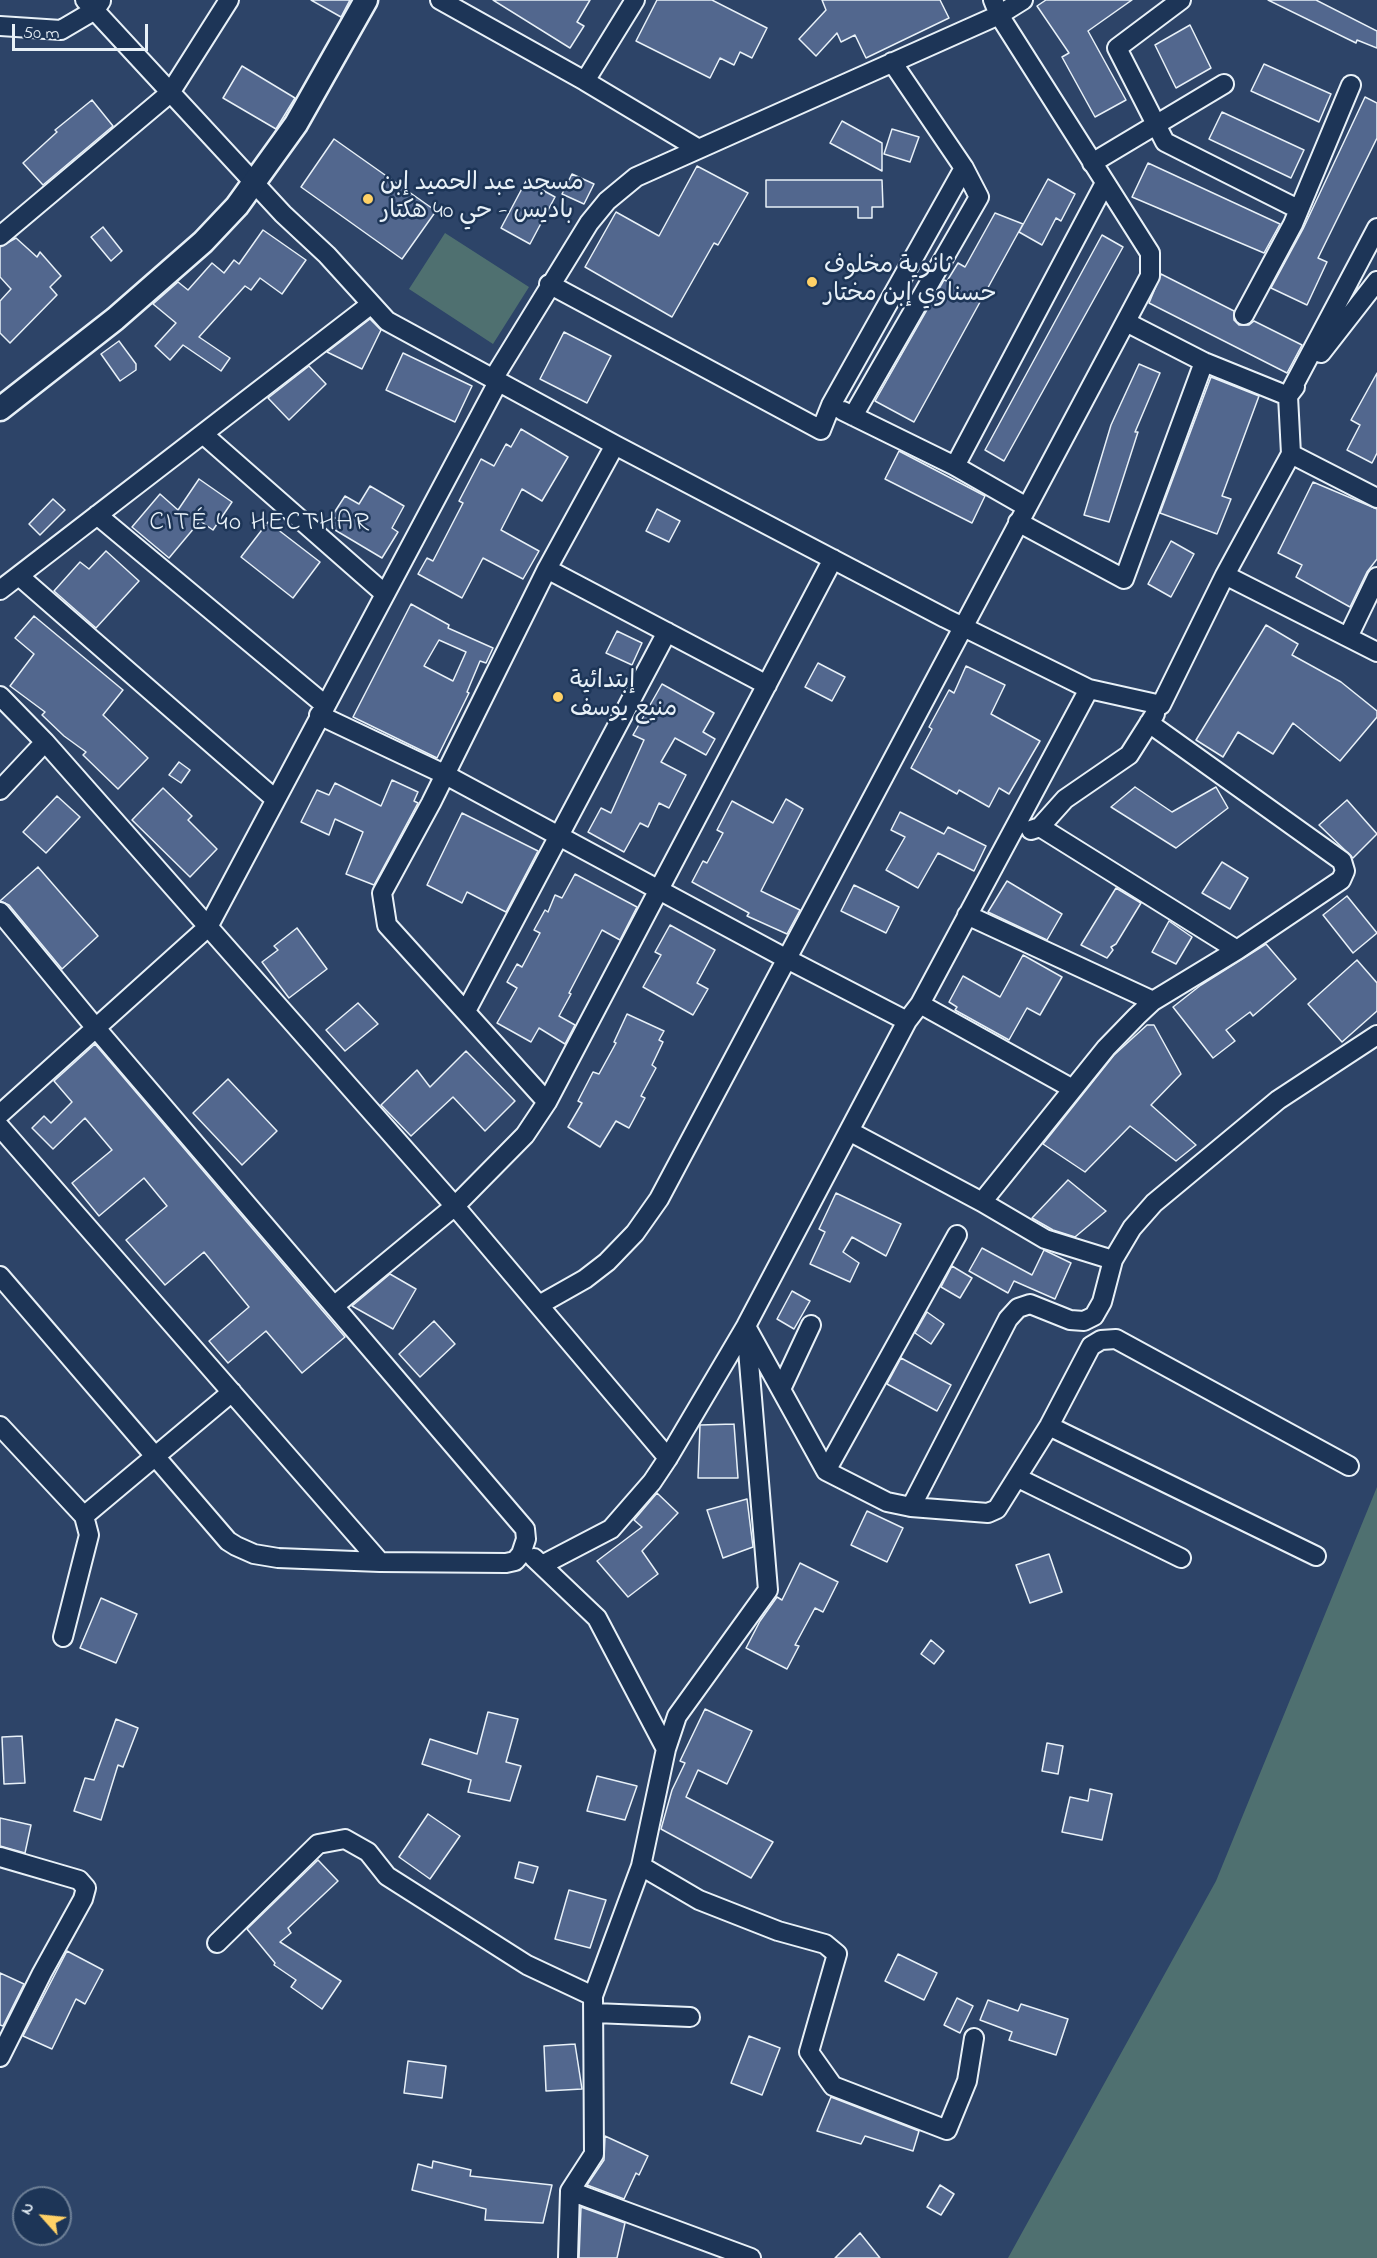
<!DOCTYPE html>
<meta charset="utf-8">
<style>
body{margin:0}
#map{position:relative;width:1377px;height:2258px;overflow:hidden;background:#2d4468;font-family:"Indie Flower",sans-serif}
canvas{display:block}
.north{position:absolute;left:12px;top:2186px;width:60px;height:60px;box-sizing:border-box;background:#1d3557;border:2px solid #6e8097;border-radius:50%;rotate:297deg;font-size:16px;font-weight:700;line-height:24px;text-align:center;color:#e8f1f8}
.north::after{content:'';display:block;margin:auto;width:21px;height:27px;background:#ffd166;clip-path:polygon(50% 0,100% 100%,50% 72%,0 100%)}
.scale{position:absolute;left:12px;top:24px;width:136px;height:27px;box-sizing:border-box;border:3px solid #e8f1f8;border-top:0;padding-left:8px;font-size:18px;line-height:21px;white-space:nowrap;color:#e8f1f8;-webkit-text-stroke:4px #1d3557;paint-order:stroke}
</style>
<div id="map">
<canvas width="1377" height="2258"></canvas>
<div class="north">N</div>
<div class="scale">50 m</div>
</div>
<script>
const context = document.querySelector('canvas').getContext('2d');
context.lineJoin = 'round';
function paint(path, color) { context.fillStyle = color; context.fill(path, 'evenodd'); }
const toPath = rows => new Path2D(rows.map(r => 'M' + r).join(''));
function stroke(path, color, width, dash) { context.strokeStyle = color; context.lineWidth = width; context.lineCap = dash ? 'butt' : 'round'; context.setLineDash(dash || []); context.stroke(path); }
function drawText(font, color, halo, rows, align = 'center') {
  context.font = font + ' "Indie Flower","Playpen Sans Arabic",sans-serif'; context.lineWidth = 5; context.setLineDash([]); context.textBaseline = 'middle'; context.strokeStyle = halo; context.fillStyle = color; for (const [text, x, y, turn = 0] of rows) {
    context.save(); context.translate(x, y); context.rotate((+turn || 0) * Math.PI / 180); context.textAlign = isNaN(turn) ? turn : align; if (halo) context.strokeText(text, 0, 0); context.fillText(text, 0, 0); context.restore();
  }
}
paint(toPath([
 [445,233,529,287,493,344,409,289],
 [1377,1487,1377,2258,1008,2258,1216,1881]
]), '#4f7070');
const building = toPath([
 [311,0,350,0,341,17,311,0],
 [493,0,590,0,577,22,584,26,570,48,493,0],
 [657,0,712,0,767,28,752,58,740,52,734,65,720,58,710,78,636,41,657,0],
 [822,0,940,0,949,18,866,58,855,35,841,42,837,33,816,56,799,39,826,10,822,0],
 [1046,0,1132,0,1088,31,1126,100,1095,117,1062,57,1069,53,1037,6,1046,0],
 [1268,0,1316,0,1377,31,1377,48,1357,40,1356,43,1268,0],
 [1190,25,1211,68,1176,88,1155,45,1190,25],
 [1264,64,1331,94,1319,122,1251,91,1264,64],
 [242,66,295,98,276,129,223,98,242,66],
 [1365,97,1377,103,1377,138,1318,258,1327,262,1307,305,1271,288,1303,229,1365,97],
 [92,100,113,126,43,185,23,163,57,132,55,130,92,100],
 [1222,112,1304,150,1291,178,1209,139,1222,112],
 [842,121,882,143,882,171,830,143,842,121],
 [892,129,919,137,910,162,884,154,892,129],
 [334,139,436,211,402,259,301,187,334,139],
 [1148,163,1280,224,1264,253,1132,197,1148,163],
 [697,166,748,193,718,245,714,243,672,317,585,267,616,212,659,236,697,166],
 [572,174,594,184,584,204,562,194,572,174],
 [1048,179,1075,194,1061,221,1056,218,1042,245,1019,232,1048,179],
 [766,180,882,180,883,207,872,207,872,218,858,218,858,207,766,207,766,180],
 [526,181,555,197,530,244,501,228,526,181],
 [995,213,1023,224,914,422,875,401,944,280,947,281,958,263,965,267,995,213],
 [103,227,122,251,111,261,91,237,103,227],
 [263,230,306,260,282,294,260,278,251,290,245,286,199,337,230,358,221,371,183,345,170,360,155,346,176,323,153,304,178,282,188,290,212,263,224,273,234,260,239,264,263,230],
 [1102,235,1123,247,1004,461,985,450,1102,235],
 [16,238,37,257,40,252,61,276,50,287,57,295,10,343,0,333,0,301,11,289,0,277,0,247,16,238],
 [1161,274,1234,311,1234,320,1239,325,1249,325,1254,321,1302,345,1287,373,1149,303,1161,274],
 [370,319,381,330,362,369,327,352,370,319],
 [564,332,611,356,587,403,540,379,564,332],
 [119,341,136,364,136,370,120,381,101,354,119,341],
 [403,353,472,386,455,422,386,390,403,353],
 [1139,364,1160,373,1135,432,1138,432,1109,522,1084,515,1111,425,1139,364],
 [309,366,326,384,289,420,268,398,309,366],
 [1377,373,1377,453,1372,463,1347,450,1360,425,1351,420,1377,373],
 [1211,377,1259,396,1222,496,1231,499,1217,534,1160,513,1211,377],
 [521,429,568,457,542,501,522,489,501,530,539,551,523,579,483,558,462,598,418,574,427,558,433,561,463,503,459,501,481,459,494,466,506,444,511,447,521,429],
 [899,451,985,496,972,523,885,479,899,451],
 [199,479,232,502,213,530,200,521,169,558,132,527,160,494,178,510,199,479],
 [1313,482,1377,509,1377,559,1367,572,1350,607,1296,577,1302,565,1278,553,1313,482],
 [370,486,404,506,392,528,398,532,382,558,330,527,335,518,332,516,345,496,359,504,370,486],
 [53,499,65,510,40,535,29,524,53,499],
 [657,509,680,521,669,542,646,531,657,509],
 [268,522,320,562,293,598,241,557,268,522],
 [1171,541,1194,554,1171,597,1148,584,1171,541],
 [106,551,139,581,96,628,54,591,80,562,89,569,106,551],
 [411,604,449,625,448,628,493,648,486,663,480,661,467,692,469,693,437,758,353,717,411,604],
 [439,640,466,652,453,681,424,666,439,640],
 [34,616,123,690,103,715,148,758,118,789,83,755,86,752,64,736,42,715,45,712,10,686,34,654,15,638,34,616],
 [1266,625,1298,644,1292,655,1341,682,1377,711,1377,717,1340,761,1293,723,1273,754,1238,732,1223,757,1196,740,1266,625],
 [617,631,642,643,632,665,606,653,617,631],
 [818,663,845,677,832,701,805,687,818,663],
 [966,666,1005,685,991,714,1040,741,1009,794,999,788,989,807,959,790,957,794,911,768,932,729,929,727,949,690,954,693,966,666],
 [662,684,714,713,703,732,715,739,706,755,675,738,661,762,686,775,669,808,659,803,648,827,640,823,624,852,588,832,601,808,611,813,644,740,633,735,662,684],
 [179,762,190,770,181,783,169,775,179,762],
 [392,780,418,792,414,801,418,803,374,885,346,874,363,832,335,819,329,835,301,822,317,790,329,795,335,783,381,806,392,780],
 [1135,787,1172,812,1216,787,1228,808,1176,848,1111,807,1135,787],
 [163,788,192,816,188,820,217,849,190,877,132,820,163,788],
 [57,796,80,817,46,853,23,832,57,796],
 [786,799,803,809,761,891,800,910,787,934,747,916,749,913,692,882,703,861,707,863,723,833,717,830,732,801,773,823,786,799],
 [1347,800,1377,834,1353,858,1319,825,1347,800],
 [900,812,944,834,948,827,986,846,974,871,938,853,918,888,886,870,905,837,891,830,900,812],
 [462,813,538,851,506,912,467,892,462,903,427,885,462,813],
 [1222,862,1248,878,1230,909,1202,893,1222,862],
 [38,867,98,936,62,969,9,905,0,901,38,867],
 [575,874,637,907,620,940,602,930,569,993,571,994,559,1016,575,1025,565,1044,539,1028,531,1042,497,1023,517,988,507,982,517,964,522,967,540,933,534,930,545,910,548,912,555,895,562,898,575,874],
 [1007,881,1062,914,1047,940,988,912,1007,881],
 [854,885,899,907,886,933,841,911,854,885],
 [1116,888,1141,903,1116,944,1111,947,1113,950,1107,958,1081,945,1116,888],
 [1347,896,1377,933,1353,953,1323,915,1347,896],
 [1169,921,1192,937,1176,964,1152,952,1169,921],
 [670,925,715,950,697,983,708,989,693,1015,643,987,661,955,655,952,670,925],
 [297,928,327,969,289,998,262,962,278,950,274,946,297,928],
 [1266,944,1296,979,1253,1016,1250,1012,1226,1030,1235,1041,1213,1058,1173,1007,1201,985,1266,944],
 [1023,955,1062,977,1040,1015,1027,1008,1009,1040,955,1010,957,1007,949,1002,963,976,1000,997,1023,955],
 [1357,960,1377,983,1377,1011,1342,1042,1308,1004,1357,960],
 [358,1003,378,1024,345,1051,326,1030,358,1003],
 [627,1014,664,1031,659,1040,663,1042,652,1065,656,1068,641,1096,645,1098,629,1128,616,1121,600,1147,568,1127,582,1103,578,1101,593,1072,599,1074,616,1043,614,1042,627,1014],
 [1147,1025,1154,1025,1181,1074,1151,1105,1196,1145,1176,1161,1130,1126,1085,1172,1043,1144,1114,1055,1147,1025],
 [95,1044,345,1337,302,1373,266,1331,228,1363,209,1341,249,1307,204,1252,165,1285,126,1240,167,1206,144,1178,99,1216,72,1183,112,1150,85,1118,53,1149,32,1128,44,1116,51,1123,72,1102,54,1081,95,1044],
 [466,1051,515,1101,485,1131,453,1097,411,1136,381,1105,417,1070,430,1087,466,1051],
 [228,1079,277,1131,242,1165,193,1113,228,1079],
 [1068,1180,1106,1211,1075,1237,1053,1230,1032,1218,1068,1180],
 [836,1193,901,1224,886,1256,852,1237,843,1252,859,1263,850,1282,810,1264,825,1232,819,1229,836,1193],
 [982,1248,1032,1275,1044,1250,1071,1263,1055,1299,1014,1281,1008,1293,969,1271,982,1248],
 [952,1266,972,1278,960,1298,941,1287,952,1266],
 [390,1274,416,1289,393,1329,352,1306,390,1274],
 [792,1291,810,1301,794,1329,777,1319,792,1291],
 [927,1312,944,1324,931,1344,915,1333,927,1312],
 [434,1321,455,1344,420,1377,399,1354,434,1321],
 [901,1358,951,1385,937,1411,887,1384,901,1358],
 [734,1424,738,1478,698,1478,700,1425,734,1424],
 [657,1493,678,1513,642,1551,658,1574,628,1597,597,1561,642,1527,634,1520,657,1493],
 [747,1499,753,1547,723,1558,707,1510,747,1499],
 [867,1511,903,1528,887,1562,851,1545,867,1511],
 [1049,1554,1062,1592,1030,1603,1016,1565,1049,1554],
 [800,1563,838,1582,823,1612,815,1608,795,1645,799,1646,787,1669,746,1648,760,1621,777,1597,782,1600,800,1563],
 [101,1598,137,1614,116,1663,80,1648,101,1598],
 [931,1640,944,1651,934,1664,921,1654,931,1640],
 [705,1709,752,1731,727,1784,698,1770,686,1797,773,1842,751,1878,661,1829,672,1790,685,1763,680,1761,705,1709],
 [488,1712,518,1719,506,1762,521,1766,510,1801,468,1792,471,1780,422,1764,430,1739,477,1754,488,1712],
 [116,1719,138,1728,123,1767,118,1765,101,1820,74,1811,85,1778,94,1780,116,1719],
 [22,1736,25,1783,4,1784,2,1737,22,1736],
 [1047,1743,1063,1746,1058,1774,1042,1771,1047,1743],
 [597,1776,637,1786,625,1820,587,1811,597,1776],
 [1090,1789,1112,1794,1102,1840,1062,1832,1070,1797,1088,1801,1090,1789],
 [428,1814,460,1836,430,1879,399,1857,428,1814],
 [0,1818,31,1825,25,1853,0,1846,0,1818],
 [318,1860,338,1881,288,1928,291,1933,280,1942,341,1981,322,2009,291,1987,296,1980,274,1965,275,1963,247,1929,318,1860],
 [519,1862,538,1867,533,1883,515,1878,519,1862],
 [569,1890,606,1900,590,1948,555,1939,569,1890],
 [67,1951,103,1970,85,2004,76,1999,52,2049,23,2036,67,1951],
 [898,1954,937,1973,924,2000,885,1981,898,1954],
 [0,1973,24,1984,3,2026,0,2025,0,1973],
 [957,1998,973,2006,960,2033,944,2025,957,1998],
 [988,2000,1018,2011,1021,2004,1068,2019,1056,2055,1009,2040,1012,2032,980,2020,988,2000],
 [749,2036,780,2048,762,2095,731,2083,749,2036],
 [575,2044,582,2089,546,2091,544,2046,575,2044],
 [408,2061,446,2066,442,2098,404,2093,408,2061],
 [831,2097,919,2131,913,2151,865,2136,861,2144,817,2131,831,2097],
 [605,2136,648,2156,639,2175,636,2173,624,2199,587,2185,604,2160,605,2136],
 [433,2161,471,2170,470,2176,552,2185,543,2223,485,2220,486,2209,412,2190,418,2164,432,2168,433,2161],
 [940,2185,954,2194,941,2215,927,2207,940,2185],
 [581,2207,625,2223,617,2258,579,2258,581,2207],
 [860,2233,880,2258,835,2258,860,2233]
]);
paint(building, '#52678e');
stroke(building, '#e8f1f8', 1.5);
const minor = toPath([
 [85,0,283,214,327,255,387,321,615,445,945,618,1089,689,1161,705,1225,575,1291,454,1288,396,1377,228],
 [440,0,585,81,697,148],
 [1181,0,1117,48,1165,142,1298,209],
 [0,26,61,30,95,10,101,1],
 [585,81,635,0],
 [1092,163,1224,84],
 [0,236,170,93,229,0],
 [549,284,821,430,831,405,964,168],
 [1244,315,1293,224,1351,85],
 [1126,322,1204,362,1288,396,1295,387],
 [1321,353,1377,281],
 [493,379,589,223,607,201,636,177,999,15,1023,0],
 [843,411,955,466,1025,506],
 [853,416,979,197,964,168,892,62],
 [203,434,385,594],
 [1291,454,1377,498],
 [955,466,1105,183],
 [97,515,325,705],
 [1018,522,1124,579,1204,362],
 [547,569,767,685],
 [1225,575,1377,652],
 [19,576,275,799],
 [0,590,370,305],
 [1349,635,1377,577],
 [0,696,45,742,453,1204,668,1458],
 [319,715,444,774,787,959,907,1021],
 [0,790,45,742],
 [1040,827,1237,950],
 [1031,830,1040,827,1065,799,1129,755,1155,714],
 [0,912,95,1027,525,1529,526,1539,521,1554,515,1561,506,1563,380,1562,278,1558,254,1554,236,1546,228,1541,0,1276],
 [967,915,1153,1001],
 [920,1004,1073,1089],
 [466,1011,667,632],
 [547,1102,387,925,382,893,431,803,547,569,615,445],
 [0,1114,208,927,498,382],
 [0,1127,380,1562],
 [849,1131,982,1202,1045,1239,1113,1260,1132,1228,1154,1203,1278,1100,1377,1035],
 [982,1202,1106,1048,1137,1016,1153,1001,1237,950,1341,880,1345,871,1342,861,1149,723],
 [539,1305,585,1279,607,1262,635,1233,659,1199,1150,276,1150,253,999,15,993,0],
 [334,1306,455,1206,525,1135,547,1102,833,559],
 [748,1330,826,1471,887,1502,911,1507,1008,1319,1018,1308,1030,1304,1070,1320,1084,1321,1094,1316,1102,1302,1113,1260],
 [782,1387,811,1325],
 [0,1426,84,1516,89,1535,63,1637],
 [1049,1426,1316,1556],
 [826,1471,957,1235],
 [1018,1478,1181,1558],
 [911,1507,988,1513,997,1509,1049,1426,1091,1346,1101,1340,1116,1339,1349,1466],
 [84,1516,232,1392],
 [534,1558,597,1618,666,1749],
 [542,1565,611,1529,652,1482,668,1458,746,1326,907,1021,920,1004,1089,689],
 [0,1857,79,1880,86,1888,83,1899,42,1973,0,2057],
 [641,1866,699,1900,778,1931,825,1944,837,1954,809,2052,833,2086,947,2130,967,2081,974,2038],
 [217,1943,318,1844,345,1839,368,1852,387,1876,527,1965,593,1996],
 [595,2013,690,2017],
 [570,2191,751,2258],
 [568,2258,570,2191,594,2154,593,1996,641,1866,666,1749,677,1716,768,1590,746,1326]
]);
const major = toPath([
 [0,409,115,319,203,242,237,206,296,124,366,0]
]);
stroke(minor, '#e8f1f8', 22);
stroke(major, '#e8f1f8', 27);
stroke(minor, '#1d3557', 18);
stroke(major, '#1d3557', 22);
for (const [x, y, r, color] of [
 [368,199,6,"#ffd166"],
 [812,282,6,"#ffd166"],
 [558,697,6,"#ffd166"]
]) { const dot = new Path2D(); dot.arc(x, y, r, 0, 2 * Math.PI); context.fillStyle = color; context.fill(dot); stroke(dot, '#1d3557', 2); }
drawText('24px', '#e8f1f8', '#1d3557', [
 ["مسجد عبد الحميد إبن",380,185],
 ["باديس - حي 40 هكتار",380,213],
 ["ثانوية مخلوف",824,268],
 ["حسناوي إبن مختار",824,296],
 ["إبتدائية",570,683],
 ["منيع يوسف",570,711]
], 'left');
context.letterSpacing = '1.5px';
drawText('27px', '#e8f1f8', '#1d3557', [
 ["CITÉ 40 HECTHAR",260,525]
]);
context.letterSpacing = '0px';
</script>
